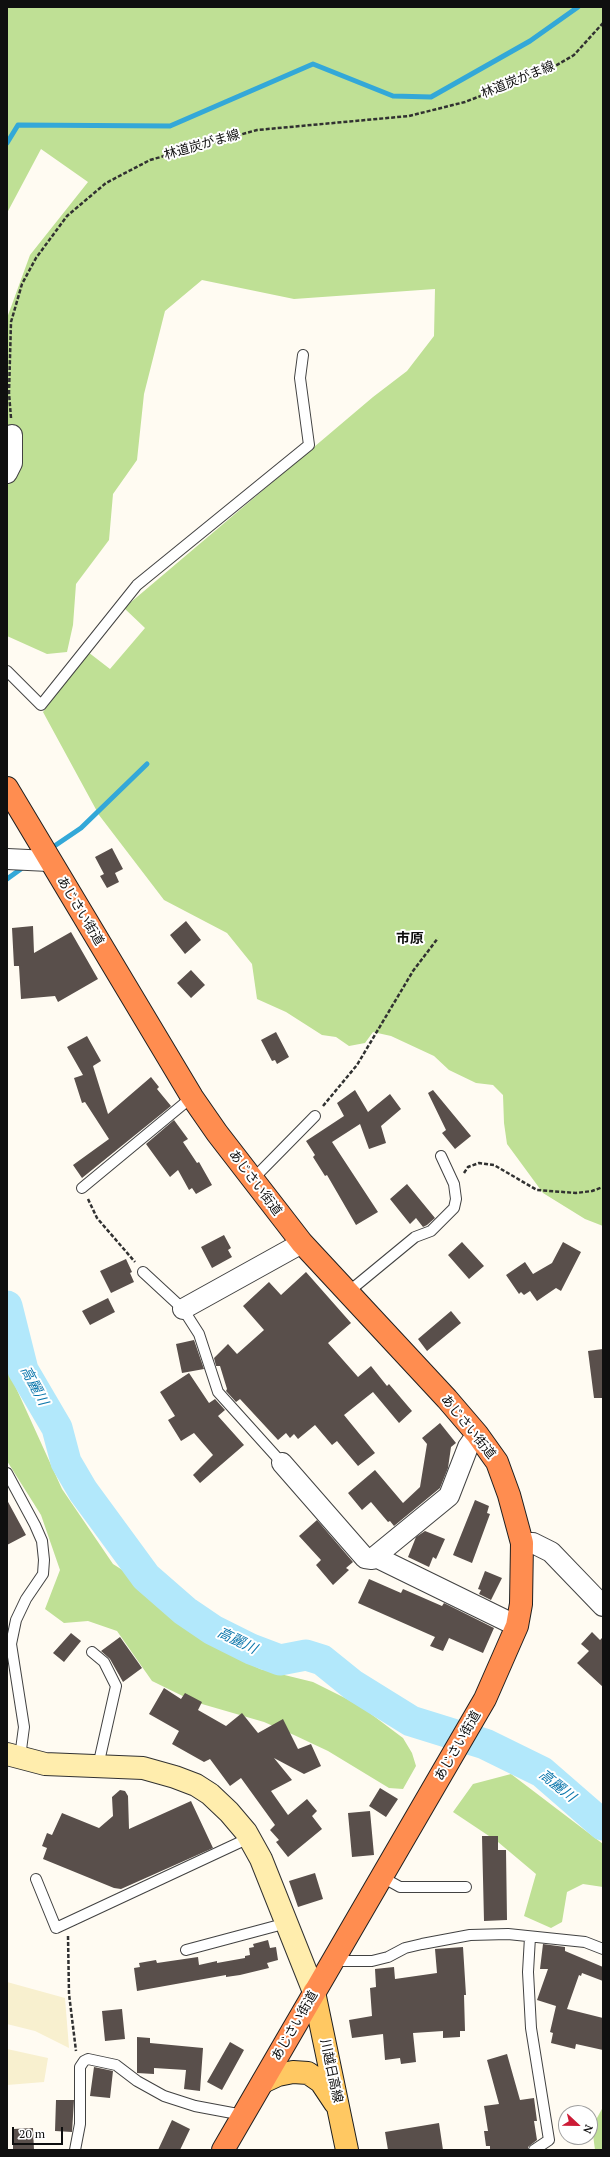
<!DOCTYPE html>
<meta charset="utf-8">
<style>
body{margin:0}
#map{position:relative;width:610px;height:2157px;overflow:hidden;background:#fffbf2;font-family:"PT Serif",serif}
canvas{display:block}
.frame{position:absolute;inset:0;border:8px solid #0f0f0f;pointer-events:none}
.north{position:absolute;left:558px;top:2105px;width:40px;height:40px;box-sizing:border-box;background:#fff;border:1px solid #9f9f9f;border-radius:50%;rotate:112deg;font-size:11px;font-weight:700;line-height:16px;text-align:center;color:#0f0f0f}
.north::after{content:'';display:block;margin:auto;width:14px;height:18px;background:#cc1b36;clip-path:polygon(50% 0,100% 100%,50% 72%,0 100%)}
.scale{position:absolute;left:12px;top:2127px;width:51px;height:18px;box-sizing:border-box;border:2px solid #0f0f0f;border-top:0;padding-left:5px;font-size:12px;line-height:14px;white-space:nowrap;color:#0f0f0f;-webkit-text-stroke:3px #fff;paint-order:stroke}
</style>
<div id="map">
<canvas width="610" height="2157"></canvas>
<div class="frame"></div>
<div class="north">N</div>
<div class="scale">20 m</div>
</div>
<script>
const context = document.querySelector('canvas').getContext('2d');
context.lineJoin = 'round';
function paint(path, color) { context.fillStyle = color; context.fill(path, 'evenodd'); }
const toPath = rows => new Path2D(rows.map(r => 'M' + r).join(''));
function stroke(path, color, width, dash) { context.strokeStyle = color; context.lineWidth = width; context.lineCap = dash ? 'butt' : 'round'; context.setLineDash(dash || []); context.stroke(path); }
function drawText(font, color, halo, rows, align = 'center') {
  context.font = font + ' "PT Serif","Noto Sans JP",serif'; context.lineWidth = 4; context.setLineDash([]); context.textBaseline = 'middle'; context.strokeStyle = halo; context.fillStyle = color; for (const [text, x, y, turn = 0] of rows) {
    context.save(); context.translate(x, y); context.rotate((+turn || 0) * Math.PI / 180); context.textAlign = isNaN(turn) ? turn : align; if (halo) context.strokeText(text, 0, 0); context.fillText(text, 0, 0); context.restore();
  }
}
paint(toPath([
 [7,1982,65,1998,69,2048,35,2031,7,2024],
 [7,2049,48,2058,44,2082,7,2085]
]), '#f8f0cf');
paint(toPath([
 [7,7,603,7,603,1226,585,1219,543,1193,507,1144,504,1123,503,1095,493,1085,476,1083,449,1070,434,1056,391,1036,373,1032,365,1043,349,1046,336,1037,322,1035,286,1012,257,999,252,964,227,933,164,900,99,815,43,712,88,652,110,669,145,628,124,608,373,397,407,371,434,336,435,289,294,299,202,280,165,311,144,394,137,460,113,494,109,540,76,584,73,625,67,652,47,654,7,636,7,318,30,255,88,182,41,149,7,213],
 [7,1368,62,1489,113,1564,152,1589,196,1633,215,1646,260,1669,313,1682,359,1705,403,1738,412,1753,416,1766,403,1789,389,1788,328,1751,294,1735,264,1722,195,1702,152,1681,117,1631,88,1621,64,1623,45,1609,60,1570,41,1515,7,1461],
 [511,1774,603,1844,603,1887,583,1884,567,1892,562,1922,551,1928,524,1916,536,1874,498,1842,453,1812,473,1784],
 [603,2107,603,2150,595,2150,592,2127]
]), '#bfe095');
stroke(toPath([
 [7,143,18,125,170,126,313,64,393,96,431,97,530,41,578,7],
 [50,849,81,828,147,764],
 [7,879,25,866]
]), '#33a8d8', 5);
stroke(toPath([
 [7,1306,23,1370,57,1428,66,1462,83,1491,146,1577,185,1611,213,1630,251,1649,280,1660,306,1655,322,1660,353,1685,411,1721,485,1744,542,1772,603,1825]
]), '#b2e8fb', 31);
paint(toPath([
 [112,848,123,869,115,873,119,882,107,888,100,876,104,874,95,857],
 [186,921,201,940,185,954,170,935],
 [33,926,34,953,71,932,98,979,58,1002,55,996,21,999,19,966,14,966,12,928],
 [191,970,205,985,191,998,177,983],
 [276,1032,289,1057,277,1064,275,1060,272,1061,261,1040],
 [87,1036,101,1061,93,1066,108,1114,151,1077,159,1087,157,1089,171,1106,82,1178,73,1165,109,1139,85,1102,82,1103,74,1078,83,1075,67,1047],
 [355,1090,368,1112,390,1094,401,1109,381,1126,386,1143,369,1149,360,1124,332,1142,378,1212,356,1225,327,1175,325,1176,313,1157,315,1155,306,1141,344,1116,337,1103],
 [433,1090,471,1136,455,1149,442,1133,446,1130,428,1093],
 [174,1120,188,1139,183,1142,197,1163,199,1162,212,1185,196,1194,192,1188,189,1190,178,1170,170,1177,146,1144],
 [407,1184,435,1218,427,1225,423,1227,416,1218,410,1224,390,1199],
 [224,1235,231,1248,228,1250,232,1257,212,1268,201,1247],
 [462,1242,484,1266,469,1279,448,1255],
 [563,1242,581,1252,561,1291,556,1288,537,1301,530,1291,524,1295,521,1292,519,1294,506,1275,525,1262,533,1274,552,1263],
 [126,1259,132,1272,130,1273,134,1282,111,1293,100,1271],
 [306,1272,351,1323,328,1343,358,1377,371,1366,387,1386,389,1384,412,1411,399,1423,373,1392,344,1415,375,1453,358,1466,337,1441,332,1445,315,1425,298,1439,294,1434,290,1438,286,1433,278,1440,240,1399,236,1402,226,1391,227,1389,220,1366,216,1366,214,1358,228,1344,237,1354,264,1330,243,1306,269,1282,281,1295],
 [108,1298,115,1312,90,1325,82,1311],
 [451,1311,461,1323,427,1351,418,1339],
 [194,1340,204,1369,182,1373,176,1344],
 [603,1349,603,1398,594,1398,588,1351],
 [189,1373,209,1403,215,1399,225,1410,218,1416,244,1445,200,1483,193,1475,213,1455,194,1433,181,1441,168,1420,175,1416,160,1392],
 [440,1423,456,1443,451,1447,448,1468,440,1488,394,1526,390,1521,388,1522,371,1502,362,1510,348,1493,375,1470,403,1503,420,1487,427,1444,422,1438],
 [7,1500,26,1535,7,1545],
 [475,1500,489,1506,487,1513,490,1514,472,1563,453,1555],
 [317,1520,353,1562,346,1568,349,1570,333,1585,316,1565,321,1560,299,1536],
 [425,1531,445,1539,436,1559,433,1557,429,1567,408,1557,416,1537],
 [485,1571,502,1578,491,1600,479,1594,481,1590,478,1589],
 [369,1579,401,1593,403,1589,442,1606,444,1603,494,1628,483,1653,449,1638,443,1651,430,1646,435,1637,358,1603],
 [592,1632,600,1640,603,1637,603,1687,577,1663,589,1651,581,1644],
 [71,1633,81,1641,64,1662,53,1653],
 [120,1637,142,1668,123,1682,110,1659,101,1651],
 [164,1688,181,1699,185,1693,202,1702,198,1710,226,1726,242,1713,258,1733,283,1719,298,1749,311,1744,321,1766,304,1774,274,1758,292,1780,271,1791,288,1815,307,1799,317,1811,312,1816,322,1829,288,1857,276,1842,279,1840,270,1830,275,1825,241,1778,230,1786,210,1759,204,1762,172,1744,179,1731,149,1714],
 [380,1788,398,1799,386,1817,369,1806],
 [120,1790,125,1791,128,1796,129,1829,191,1801,213,1848,121,1889,114,1888,43,1859,47,1848,42,1846,47,1833,52,1835,62,1813,99,1828,113,1816,112,1797],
 [370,1811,374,1855,352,1857,348,1813],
 [482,1836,498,1836,498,1850,506,1850,507,1920,484,1921],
 [315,1873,323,1899,298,1907,289,1881],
 [268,1940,270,1948,276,1947,278,1960,267,1963,269,1968,240,1975,226,1977,226,1975,137,1991,134,1968,140,1967,139,1963,156,1960,157,1963,198,1957,199,1965,217,1961,217,1963,245,1958,245,1956,250,1955,249,1948,254,1947,253,1944],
 [543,1944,565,1947,565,1951,603,1967,603,1981,582,1973,581,1976,579,1975,567,2009,603,2018,603,2050,576,2044,575,2049,551,2043,553,2033,550,2032,556,2006,537,2000,548,1969,540,1969],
 [463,1947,466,1995,464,1995,465,2031,460,2031,460,2037,443,2038,443,2031,413,2033,416,2062,401,2064,400,2058,385,2060,383,2034,352,2038,349,2020,372,2016,370,1988,376,1987,375,1969,394,1967,395,1979,437,1973,435,1949],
 [122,2009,125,2039,105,2041,102,2011],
 [137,2037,150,2038,150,2043,203,2048,200,2091,184,2089,186,2070,154,2068,154,2074,137,2073],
 [230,2042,244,2050,222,2090,207,2082],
 [507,2054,520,2100,534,2098,537,2121,534,2121,537,2140,528,2147,528,2150,490,2150,490,2146,486,2146,484,2131,488,2131,484,2106,499,2104,487,2060],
 [94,2067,113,2071,110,2098,90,2096],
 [56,2100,74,2100,72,2132,55,2131],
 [172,2120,190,2129,180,2150,158,2150],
 [439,2123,443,2150,388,2150,385,2132],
 [33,2128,34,2150,13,2150,13,2129]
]), '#594f4b');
const lane = toPath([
 [7,671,41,705,137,585,309,445,300,378,303,355],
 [252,1180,315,1116],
 [82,1188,192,1097],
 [143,1272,183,1309,199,1334,218,1392,282,1463],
 [347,1293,415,1237,431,1231,454,1208,456,1199,454,1184,441,1156],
 [7,1473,35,1525,42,1541,44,1560,43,1574,26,1599,16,1620,11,1644,24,1727,20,1757],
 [92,1652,104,1662,116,1686,98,1766],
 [382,1877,400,1887,466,1887],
 [36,1879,56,1928,249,1838],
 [530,1937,528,1972,531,2028,549,2140,534,2150],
 [186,1950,287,1923],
 [333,1961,372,1961,388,1957,405,1948,422,1944,470,1935,508,1934,585,1942,603,1949],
 [75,2150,80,2124,80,2067,84,2061,88,2059,116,2065,137,2081,164,2096,195,2106,243,2115]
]);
const street = toPath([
 [7,473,12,463,12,435],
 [7,859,49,861],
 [183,1309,302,1243],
 [282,1463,365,1558,372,1559,449,1496,468,1447,477,1434],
 [522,1543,533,1543,551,1552,603,1606],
 [376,1557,517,1626]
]);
const secondary = toPath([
 [7,1754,45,1764,143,1768,175,1777,196,1785,210,1794,229,1812,246,1832,261,1859,314,1992]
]);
const primary = toPath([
 [314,1992,347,2150],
 [263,2082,278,2075,293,2072,308,2073,321,2082,335,2103]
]);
const highway = toPath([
 [7,788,192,1097,217,1133,302,1243,447,1399,477,1434,497,1462,509,1495,522,1543,521,1604,517,1626,485,1699,223,2150]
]);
stroke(lane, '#424242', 12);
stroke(street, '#424242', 22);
stroke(secondary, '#313131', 24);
stroke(primary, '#202020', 24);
stroke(highway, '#202020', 24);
stroke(toPath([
 [11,418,9,393,11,322,22,284,36,258,67,216,106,183,150,160,257,130,409,116,465,102,550,69,574,55,603,23],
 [323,1106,357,1065,413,971,438,938],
 [464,1173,468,1167,479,1163,494,1165,537,1190,576,1193,592,1191,603,1187],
 [88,1199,97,1218,135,1262],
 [68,1936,69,1994,76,2051]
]), '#313131', 2.5, [4, 2]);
stroke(lane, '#fff', 10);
stroke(street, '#fff', 20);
stroke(secondary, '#ffedad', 22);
stroke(primary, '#ffc862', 22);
stroke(highway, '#ff8d50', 22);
drawText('13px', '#0f0f0f', '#fff', [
 ["林道炭がま線",518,80,-22],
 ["林道炭がま線",202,145,-16],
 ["あじさい街道",80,911,59],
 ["あじさい街道",255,1183,53],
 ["あじさい街道",468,1427,51],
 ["あじさい街道",458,1746,-60],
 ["あじさい街道",295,2026,-60],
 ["川越日高線",331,2071,78]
]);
drawText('bold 14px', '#0f0f0f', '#fff', [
 ["市原",410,939]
]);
drawText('italic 14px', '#0d78ad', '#fff', [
 ["高麗川",34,1386,62],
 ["高麗川",237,1641,26],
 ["高麗川",557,1786,39]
]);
</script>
